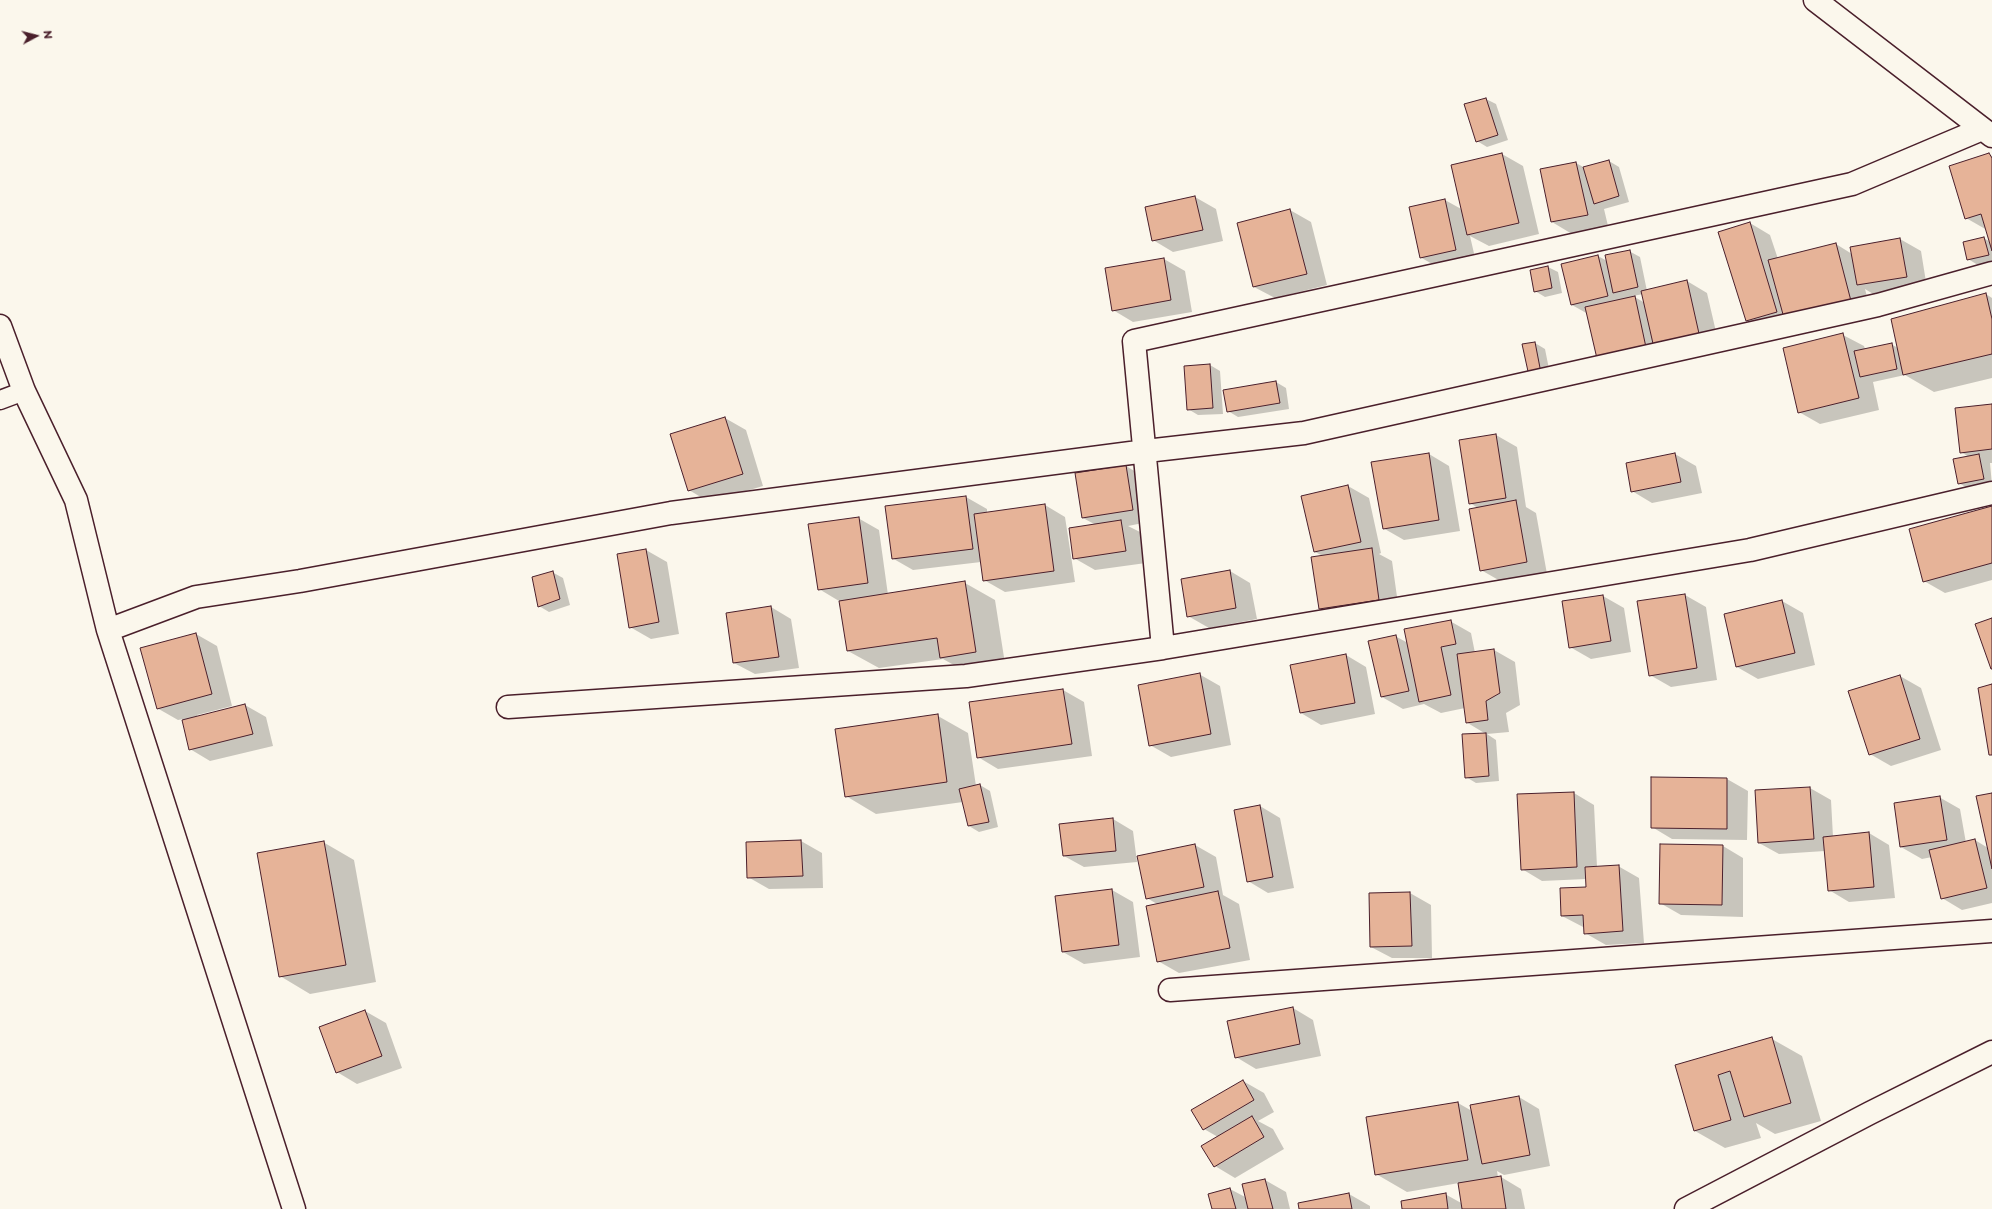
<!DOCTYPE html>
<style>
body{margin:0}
#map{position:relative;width:1992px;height:1209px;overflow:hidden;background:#fbf7ec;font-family:"Playpen Sans",sans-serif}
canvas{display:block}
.north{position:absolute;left:16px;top:16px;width:40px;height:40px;-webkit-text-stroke:3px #fbf7ec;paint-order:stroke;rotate:83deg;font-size:11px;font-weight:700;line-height:16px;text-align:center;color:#4a1f2b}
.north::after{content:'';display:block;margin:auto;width:14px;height:18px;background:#4a1f2b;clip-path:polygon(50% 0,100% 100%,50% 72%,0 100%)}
</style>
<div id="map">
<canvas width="1992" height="1209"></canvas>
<div class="north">N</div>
</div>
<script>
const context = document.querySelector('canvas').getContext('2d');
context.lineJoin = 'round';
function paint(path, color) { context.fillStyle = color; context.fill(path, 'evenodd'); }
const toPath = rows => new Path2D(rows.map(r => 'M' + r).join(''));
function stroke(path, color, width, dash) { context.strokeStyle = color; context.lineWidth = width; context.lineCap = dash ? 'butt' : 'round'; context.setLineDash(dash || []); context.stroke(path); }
paint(toPath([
 [1486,99,1496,104,1508,140,1487,147,1477,141],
 [1502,154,1523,166,1539,234,1489,246,1470,236,1476,262,1441,269,1420,257,1445,200,1463,210],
 [1989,154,1992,156,1992,262,1978,265,1968,259,1984,238,1990,242,1987,230,1966,218],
 [1609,161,1619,167,1629,202,1604,209,1608,226,1572,234,1552,222,1541,170,1576,163,1585,168],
 [1195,197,1216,209,1223,241,1173,252,1153,240],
 [1290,210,1311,222,1327,285,1275,298,1254,287],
 [1750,223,1770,235,1778,259,1836,244,1852,254,1900,239,1921,251,1927,288,1878,297,1865,289,1871,312,1767,333,1747,321],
 [1629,251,1640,257,1647,291,1687,281,1707,293,1720,349,1665,354,1668,363,1619,374,1599,362,1588,314,1572,305,1562,265,1598,256,1607,261],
 [1643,294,1645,303,1633,296],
 [1164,259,1185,271,1192,312,1133,322,1113,310],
 [1548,267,1558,272,1562,293,1545,297,1535,291],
 [1986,294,1992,298,1992,378,1934,392,1905,375,1873,382,1879,410,1820,424,1799,412,1843,335,1864,346,1865,349,1891,344,1898,348],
 [1535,343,1545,349,1551,379,1540,381,1523,345],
 [1210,365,1220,371,1223,414,1198,415,1188,409],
 [1276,382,1286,388,1289,409,1238,417,1228,411],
 [1992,405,1992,463,1990,463,1992,485,1969,489,1959,483,1969,457,1961,452],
 [725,418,746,430,763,486,709,502,689,490],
 [1496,435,1517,447,1526,507,1536,513,1547,574,1502,582,1481,570,1478,508,1470,503],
 [1429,454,1449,466,1460,531,1404,540,1383,528],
 [1675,454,1696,466,1702,493,1652,503,1632,491,1627,463],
 [1126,466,1146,478,1153,521,1128,526,1142,533,1146,563,1095,570,1074,558,1096,525,1083,518],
 [1348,486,1369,498,1381,553,1379,554,1392,561,1399,611,1340,620,1320,608,1323,556,1315,552],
 [966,497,987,509,987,513,1045,505,1065,517,1075,582,1005,592,984,580,981,562,913,570,892,558],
 [1992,507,1992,580,1945,593,1924,581],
 [858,518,879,530,888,595,965,583,995,600,1006,670,972,675,943,659,879,668,848,651,839,601,819,589],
 [646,550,667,562,679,634,651,639,630,627],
 [1230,571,1250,583,1257,619,1209,628,1188,616],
 [552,572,563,578,570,605,549,612,539,606],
 [1685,595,1706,607,1717,680,1671,687,1650,675],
 [1603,596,1624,608,1631,652,1591,659,1570,647,1563,602],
 [1782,601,1803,613,1815,665,1758,679,1737,667,1725,615],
 [771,607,791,619,799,668,755,674,734,663],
 [1450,621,1471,633,1475,653,1494,650,1515,662,1520,705,1506,713,1509,732,1487,734,1496,740,1499,781,1476,783,1466,777,1463,735,1486,734,1466,722,1465,708,1441,713,1424,704,1403,709,1382,697,1395,636,1408,643],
 [196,634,217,646,232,706,197,715,198,717,245,705,266,717,273,746,210,761,190,749,183,719,178,720,157,708],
 [1346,655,1366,667,1375,714,1321,725,1301,713],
 [1199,674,1220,686,1231,745,1171,757,1150,745],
 [1900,676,1921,688,1941,750,1891,766,1870,754,1850,692],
 [1063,690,1084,702,1092,756,998,769,978,757,970,703],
 [938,716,968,733,976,786,980,785,990,791,998,827,979,832,969,826,963,802,876,814,846,796],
 [1652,778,1727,779,1748,791,1747,840,1672,839,1652,827],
 [1810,788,1831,800,1833,837,1869,833,1889,845,1895,898,1849,902,1829,890,1825,851,1779,854,1759,843,1756,791],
 [1574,793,1594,805,1597,867,1618,866,1639,878,1644,943,1606,945,1585,933,1585,928,1562,916,1587,887,1586,879,1542,881,1522,869],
 [1992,794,1992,903,1962,910,1942,898,1932,857,1922,859,1901,847,1895,804,1939,797,1960,809,1966,843,1975,840,1988,848],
 [1260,806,1280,818,1294,888,1268,893,1248,881],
 [1113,819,1133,831,1137,862,1084,867,1064,856],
 [801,841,822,853,823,888,769,889,748,877,747,843],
 [323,842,354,860,376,982,310,994,280,976],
 [1195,845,1216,857,1223,895,1239,904,1250,960,1179,973,1158,961,1157,904,1147,898],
 [1723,846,1743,858,1743,917,1681,915,1660,903],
 [1112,890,1133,902,1140,957,1084,964,1063,952,1056,897],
 [1410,893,1431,905,1432,958,1392,958,1371,947,1370,894],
 [1293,1008,1313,1020,1321,1056,1256,1069,1236,1057],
 [365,1011,386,1023,402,1068,357,1084,337,1072],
 [1772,1039,1802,1056,1821,1121,1775,1134,1756,1123,1761,1138,1725,1148,1695,1131,1676,1066],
 [1243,1081,1264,1093,1274,1112,1258,1121,1273,1129,1284,1149,1235,1178,1215,1166,1218,1137,1204,1129],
 [1519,1097,1539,1109,1550,1166,1504,1175,1497,1171,1498,1177,1501,1177,1521,1189,1525,1209,1403,1209,1445,1194,1463,1204,1459,1183,1407,1192,1376,1174,1458,1103,1472,1111],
 [1265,1180,1286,1192,1290,1209,1213,1209,1230,1189,1247,1198],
 [1349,1194,1370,1206,1370,1209,1300,1209]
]), '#0003');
const building = toPath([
 [1486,98,1498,135,1476,142,1464,104,1486,98],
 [1502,153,1519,223,1467,235,1451,165,1502,153],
 [1989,153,1992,158,1992,251,1981,214,1965,219,1949,166,1989,153],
 [1609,160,1619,196,1594,204,1583,167,1609,160],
 [1576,162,1588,215,1551,222,1540,169,1576,162],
 [1195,196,1203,230,1152,241,1145,207,1195,196],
 [1445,199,1456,250,1420,258,1409,207,1445,199],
 [1290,209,1307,274,1253,287,1237,223,1290,209],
 [1750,222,1777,312,1746,321,1718,232,1750,222],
 [1984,237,1989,255,1967,260,1963,242,1984,237],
 [1900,238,1907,277,1857,285,1850,247,1900,238],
 [1836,243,1851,301,1784,318,1768,260,1836,243],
 [1630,250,1638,287,1613,293,1605,255,1630,250],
 [1598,255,1608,296,1571,305,1561,264,1598,255],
 [1164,258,1171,300,1112,311,1105,268,1164,258],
 [1548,266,1552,288,1534,292,1530,270,1548,266],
 [1687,280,1700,338,1654,348,1641,291,1687,280],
 [1986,293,1992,319,1992,354,1903,375,1891,319,1986,293],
 [1635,296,1647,352,1598,363,1585,307,1635,296],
 [1843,333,1859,398,1798,413,1783,348,1843,333],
 [1535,342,1541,373,1529,376,1522,344,1535,342],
 [1892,343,1897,369,1860,377,1854,351,1892,343],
 [1210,364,1213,408,1187,410,1184,366,1210,364],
 [1276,381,1280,403,1227,412,1223,390,1276,381],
 [1992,404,1992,449,1960,453,1955,408,1992,404],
 [725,417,743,474,688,491,670,434,725,417],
 [1496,434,1506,498,1469,504,1459,440,1496,434],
 [1429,453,1439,520,1383,529,1371,462,1429,453],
 [1675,453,1681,482,1631,492,1626,463,1675,453],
 [1979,454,1984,479,1958,484,1953,459,1979,454],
 [1126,465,1133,510,1082,518,1075,473,1126,465],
 [1348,485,1361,542,1314,552,1301,496,1348,485],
 [966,496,973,549,892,559,885,506,966,496],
 [1516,500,1527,562,1480,571,1469,509,1516,500],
 [1045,504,1054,571,983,581,974,514,1045,504],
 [1992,506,1992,563,1923,582,1909,529,1992,506],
 [859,517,868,583,818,590,808,524,859,517],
 [1121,520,1126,551,1073,559,1069,528,1121,520],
 [1372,548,1379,600,1319,609,1311,557,1372,548],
 [646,549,659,622,629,628,617,554,646,549],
 [1230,570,1236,608,1187,617,1181,579,1230,570],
 [553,571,560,599,538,607,532,577,553,571],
 [965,581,976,652,940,658,937,638,847,651,839,601,965,581],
 [1685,594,1697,668,1649,676,1637,601,1685,594],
 [1603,595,1611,641,1569,648,1562,601,1603,595],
 [1782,600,1795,653,1736,667,1724,614,1782,600],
 [771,606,779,657,733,663,726,613,771,606],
 [1992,618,1992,669,1991,669,1975,624,1992,618],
 [1451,620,1456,644,1441,647,1451,695,1419,702,1404,629,1451,620],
 [196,633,212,694,157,709,140,648,196,633],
 [1396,635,1409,691,1381,697,1368,641,1396,635],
 [1494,649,1500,693,1486,701,1488,720,1466,723,1457,654,1494,649],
 [1346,654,1355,703,1300,713,1290,665,1346,654],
 [1200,673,1211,734,1149,746,1138,685,1200,673],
 [1900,675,1920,739,1869,755,1848,691,1900,675],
 [1992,684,1992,755,1989,755,1978,688,1992,684],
 [1063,689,1072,744,977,758,969,702,1063,689],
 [245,704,253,734,189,750,182,720,245,704],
 [938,714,947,782,845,797,835,729,938,714],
 [1486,733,1489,776,1465,778,1462,734,1486,733],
 [1651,777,1727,778,1727,829,1651,828,1651,777],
 [980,784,989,822,968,826,959,789,980,784],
 [1810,787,1814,839,1758,843,1755,790,1810,787],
 [1574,792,1577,867,1521,870,1517,794,1574,792],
 [1992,793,1992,869,1976,796,1992,793],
 [1940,796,1947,840,1900,847,1894,803,1940,796],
 [1260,805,1273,877,1247,882,1234,810,1260,805],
 [1113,818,1116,851,1063,856,1059,824,1113,818],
 [1869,832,1874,887,1828,891,1823,837,1869,832],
 [1975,839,1987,888,1941,899,1929,850,1975,839],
 [801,840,803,876,747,878,746,842,801,840],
 [324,841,346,965,279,977,257,853,324,841],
 [1195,844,1204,887,1146,899,1137,856,1195,844],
 [1660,844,1723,845,1722,905,1659,904,1660,844],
 [1619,865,1623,931,1584,934,1583,915,1561,916,1560,888,1586,887,1585,867,1619,865],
 [1112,889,1119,945,1062,952,1055,896,1112,889],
 [1218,891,1230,948,1157,962,1146,906,1218,891],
 [1410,892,1412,946,1370,947,1369,893,1410,892],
 [1293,1007,1300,1044,1235,1058,1227,1021,1293,1007],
 [365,1010,382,1056,336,1073,319,1027,365,1010],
 [1772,1037,1791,1103,1744,1117,1730,1071,1718,1075,1731,1120,1694,1131,1675,1065,1772,1037],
 [1243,1080,1254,1100,1203,1130,1191,1110,1243,1080],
 [1519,1096,1530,1155,1482,1164,1470,1105,1519,1096],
 [1458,1102,1468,1160,1375,1175,1366,1117,1458,1102],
 [1252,1116,1264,1137,1214,1167,1201,1146,1252,1116],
 [1501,1176,1506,1209,1462,1209,1458,1183,1501,1176],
 [1265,1179,1273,1209,1248,1209,1242,1184,1265,1179],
 [1230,1188,1236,1209,1212,1209,1208,1194,1230,1188],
 [1349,1193,1352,1209,1299,1209,1298,1203,1349,1193],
 [1446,1193,1448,1209,1402,1209,1401,1201,1446,1193]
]);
paint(building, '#e6b398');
stroke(building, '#4a1f2b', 1);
const lane = toPath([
 [0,400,24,391]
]);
const street = toPath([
 [1815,0,1992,136],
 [0,326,24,391,76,500,108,630],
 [1163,648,1134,341,1852,184,1982,129],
 [508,707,966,676,1163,648,1750,550,1992,493],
 [1170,990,1992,931],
 [294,1209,108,630,196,597,300,581,671,513,1146,451,1304,433,1878,305,1992,273],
 [1686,1209,1870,1113,1992,1052]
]);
stroke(lane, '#4a1f2b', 21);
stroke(street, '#4a1f2b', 25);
stroke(lane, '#fbf7ec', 18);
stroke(street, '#fbf7ec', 22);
</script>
